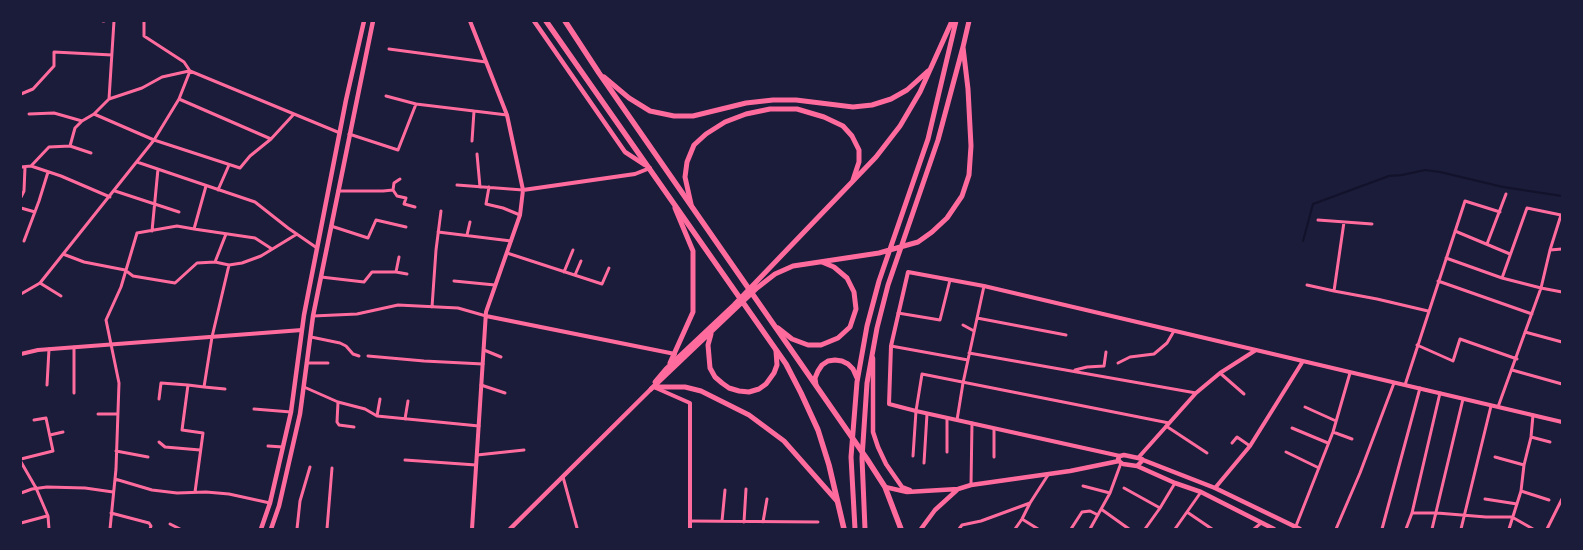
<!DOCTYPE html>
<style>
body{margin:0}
#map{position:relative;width:1583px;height:550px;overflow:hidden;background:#1b1b3a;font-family:"Open Sans",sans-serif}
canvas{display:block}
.frame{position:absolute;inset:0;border:22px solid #1b1b3a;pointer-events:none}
</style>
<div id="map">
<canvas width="1583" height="550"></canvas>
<div class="frame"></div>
</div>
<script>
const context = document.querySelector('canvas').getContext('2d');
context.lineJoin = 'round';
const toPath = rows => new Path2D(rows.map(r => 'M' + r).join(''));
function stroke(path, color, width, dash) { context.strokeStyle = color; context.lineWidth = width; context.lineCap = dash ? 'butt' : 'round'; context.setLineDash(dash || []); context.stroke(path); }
stroke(toPath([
 [1303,241,1313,204,1389,176,1402,175,1425,170,1440,172,1503,187,1562,196]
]), '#12122b', 2);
stroke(toPath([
 [103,21,104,21],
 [144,21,144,36,184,62,190,71,340,133],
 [389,49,486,62],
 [21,94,33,89,54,66,54,52,112,55],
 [386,96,416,104,507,115],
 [109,99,114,21],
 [179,99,271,139],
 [29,114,54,113,82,121],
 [94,114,154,140,240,168,250,156,271,139,294,114],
 [349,134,398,150,416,104],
 [472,141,474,111],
 [70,146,75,128,82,121,94,114,109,99,142,88,162,77,189,71],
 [477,154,480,187],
 [137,162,255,202,288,228,317,248],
 [31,166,49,147,70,146,91,153],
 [21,167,31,166,61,176,110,197],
 [457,185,523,190],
 [489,187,486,204,503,208,520,215],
 [218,190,229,165],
 [393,190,397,196,406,198,404,204,415,207],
 [115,191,179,212],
 [338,191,383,191,393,190,394,183,400,179],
 [21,197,24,191,25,167],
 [21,208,35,212],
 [1318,220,1372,224],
 [331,226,368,238,376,220,406,227],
 [194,229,206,186],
 [152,231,158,169],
 [1455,231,1510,254],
 [438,232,511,241],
 [467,235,470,222],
 [24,241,39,201,48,172],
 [1487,244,1506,194],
 [1550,250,1562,249],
 [507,253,602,284,609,268],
 [63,254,84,262,125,270,133,276,175,283,197,263,215,262,229,265,242,263,261,256,297,234],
 [1446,258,1502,278,1541,288,1562,292],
 [215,262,226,234],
 [396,272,407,274],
 [564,272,573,250],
 [575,275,581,261],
 [321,277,364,282,372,272,396,272,399,257],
 [454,281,495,285],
 [1438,281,1532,314],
 [40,283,61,296],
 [1307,285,1334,291,1377,299,1428,311],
 [1334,291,1344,222],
 [21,294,40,283,154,140,179,99,190,71],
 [432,307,436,250,441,211],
 [898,313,940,320,950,280],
 [313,316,357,314,398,305,458,308,486,316],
 [977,318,1066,335],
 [963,325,974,331],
 [1525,332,1562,342],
 [311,337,340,343,346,346,353,354,359,356],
 [1417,345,1453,361,1460,339,1517,359],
 [891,346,968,360],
 [74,347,74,393],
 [484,350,501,357],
 [969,353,1196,393],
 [368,356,424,361,483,364],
 [307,363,328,363],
 [1118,363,1130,357,1154,354,1167,343,1174,331],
 [1075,370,1087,367,1104,366,1106,352],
 [1512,370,1562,384],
 [1220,373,1244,394],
 [47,385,49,349],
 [481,385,505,393],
 [1405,385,1465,201,1500,212],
 [204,387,225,389],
 [304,387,338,402,365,409,377,416,479,426],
 [159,399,161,383,188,385],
 [338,402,337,422,339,425,354,427],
 [1305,407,1336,421],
 [1498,407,1541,288,1550,250,1561,215,1527,208,1502,278],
 [254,409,291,412],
 [98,414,118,414],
 [377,416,380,399],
 [947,418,947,452],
 [405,419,408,401],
 [957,420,963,383,984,286],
 [1166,426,1207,453],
 [1292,428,1328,443],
 [994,429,994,457],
 [1333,432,1352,439],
 [50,435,63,432],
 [1531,437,1550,442],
 [159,442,165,447,200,450],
 [1232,443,1237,437,1250,446],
 [268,446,283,447],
 [116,451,148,457],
 [1286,452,1319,468],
 [477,455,524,450],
 [913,456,916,411,922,374,1169,423],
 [1495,457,1524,465],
 [21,459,53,451,46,418,34,420],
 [405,460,476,465],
 [21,462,36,488,48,516,49,529],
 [924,463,927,414],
 [563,477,577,528],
 [115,479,152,490,177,493,206,492,229,494,270,503],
 [971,485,972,423],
 [1083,486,1110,493],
 [1124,488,1160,508],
 [1521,491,1549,500],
 [195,492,203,433,182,430,188,385,204,387,212,337,229,265],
 [21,493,32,489,47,487,85,488,113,492],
 [1485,499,1517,504],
 [1101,509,1129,529],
 [1187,512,1212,529],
 [111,513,149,523,151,526,150,529],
 [1412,513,1437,513,1486,517,1512,517,1533,529],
 [1022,519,1038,529],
 [690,521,818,522],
 [722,521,725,490],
 [744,522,746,489],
 [763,522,767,499],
 [21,523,47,516],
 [170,524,180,529],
 [1296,526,1333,432,1350,373],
 [110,529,116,469,119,383,106,320,121,287,137,233,177,226,194,229,255,238,272,249],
 [297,529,300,501,310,467],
 [327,529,332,468],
 [959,529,962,525,981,521,1030,503],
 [1015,529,1022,519,1030,503,1048,475],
 [1071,529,1082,512,1090,511,1098,515],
 [1090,529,1110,493,1121,463],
 [1145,529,1160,508,1175,483],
 [1175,529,1201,492],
 [1254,529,1261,523],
 [1336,529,1360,473,1394,383],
 [1382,529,1420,388],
 [1406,529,1412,513,1440,393],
 [1432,529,1463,399],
 [1461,529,1491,406],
 [1509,529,1521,491,1524,465,1531,437,1533,415],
 [1547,529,1562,499]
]), '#ff6b9d', 3);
stroke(toPath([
 [470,21,507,115,523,190,520,215,486,312,472,529],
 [523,190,635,174,650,168],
 [486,316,675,354],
 [21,354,38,350,302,330],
 [656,388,690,403,690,529],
 [1120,456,916,411,889,404,891,346,908,272,984,286,1562,422],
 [1138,458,1196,393,1220,373,1256,350],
 [1215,488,1250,446,1303,361]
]), '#ff6b9d', 4);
stroke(toPath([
 [534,21,625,152,645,165],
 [873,358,873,432,878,447,886,464,902,487,910,490],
 [1142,459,1142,461,1137,466,1123,464,1120,462,1118,459,1120,456,1124,455,1138,458,1215,488,1300,529],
 [1137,466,1175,483,1201,492,1274,529],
 [885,487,907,492,958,489,971,485,1070,471,1119,461],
 [261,529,270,503,291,412,304,315,346,100,364,21],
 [271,529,279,506,300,414,313,316,373,21],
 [510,529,651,389],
 [921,529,935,510,957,490]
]), '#ff6b9d', 4.5);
stroke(toPath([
 [604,77,629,98,650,111,674,116,693,116,746,103,773,100,796,100,853,107,872,105,891,99,907,90,928,71],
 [691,204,685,177,687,162,694,145,706,134,725,122,746,114,770,109,797,109,824,117,843,126,852,136,859,150,859,162,853,180],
 [778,328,792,339,808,345,821,345,838,338,850,327,856,309,854,292,847,278,834,267,822,262],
 [711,334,708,345,710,368,715,377,722,383,729,388,739,391,749,392,759,389,766,384,774,373,777,365,776,351],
 [670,363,693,312,693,251,675,208],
 [655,382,666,369,734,305,876,157,900,126,920,92,952,21],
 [816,385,815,378,818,371,822,365,828,361,835,360,842,361,848,364,853,369,857,378],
 [655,387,685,387,701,391,749,415,784,441,837,501],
 [651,389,757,288,775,274,793,266,879,253,918,242,932,232,947,218,962,196,969,175,971,146,968,89,963,47],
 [855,529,851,457,857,382,867,326,879,281,928,139,956,21],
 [865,529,862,458,867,383,877,328,888,285,938,140,963,47,969,21]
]), '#ff6b9d', 5);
stroke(toPath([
 [546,21,786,364,801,393,818,430,829,465,844,529],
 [565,21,599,73,867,459,885,487,901,529]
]), '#ff6b9d', 5.5);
</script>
